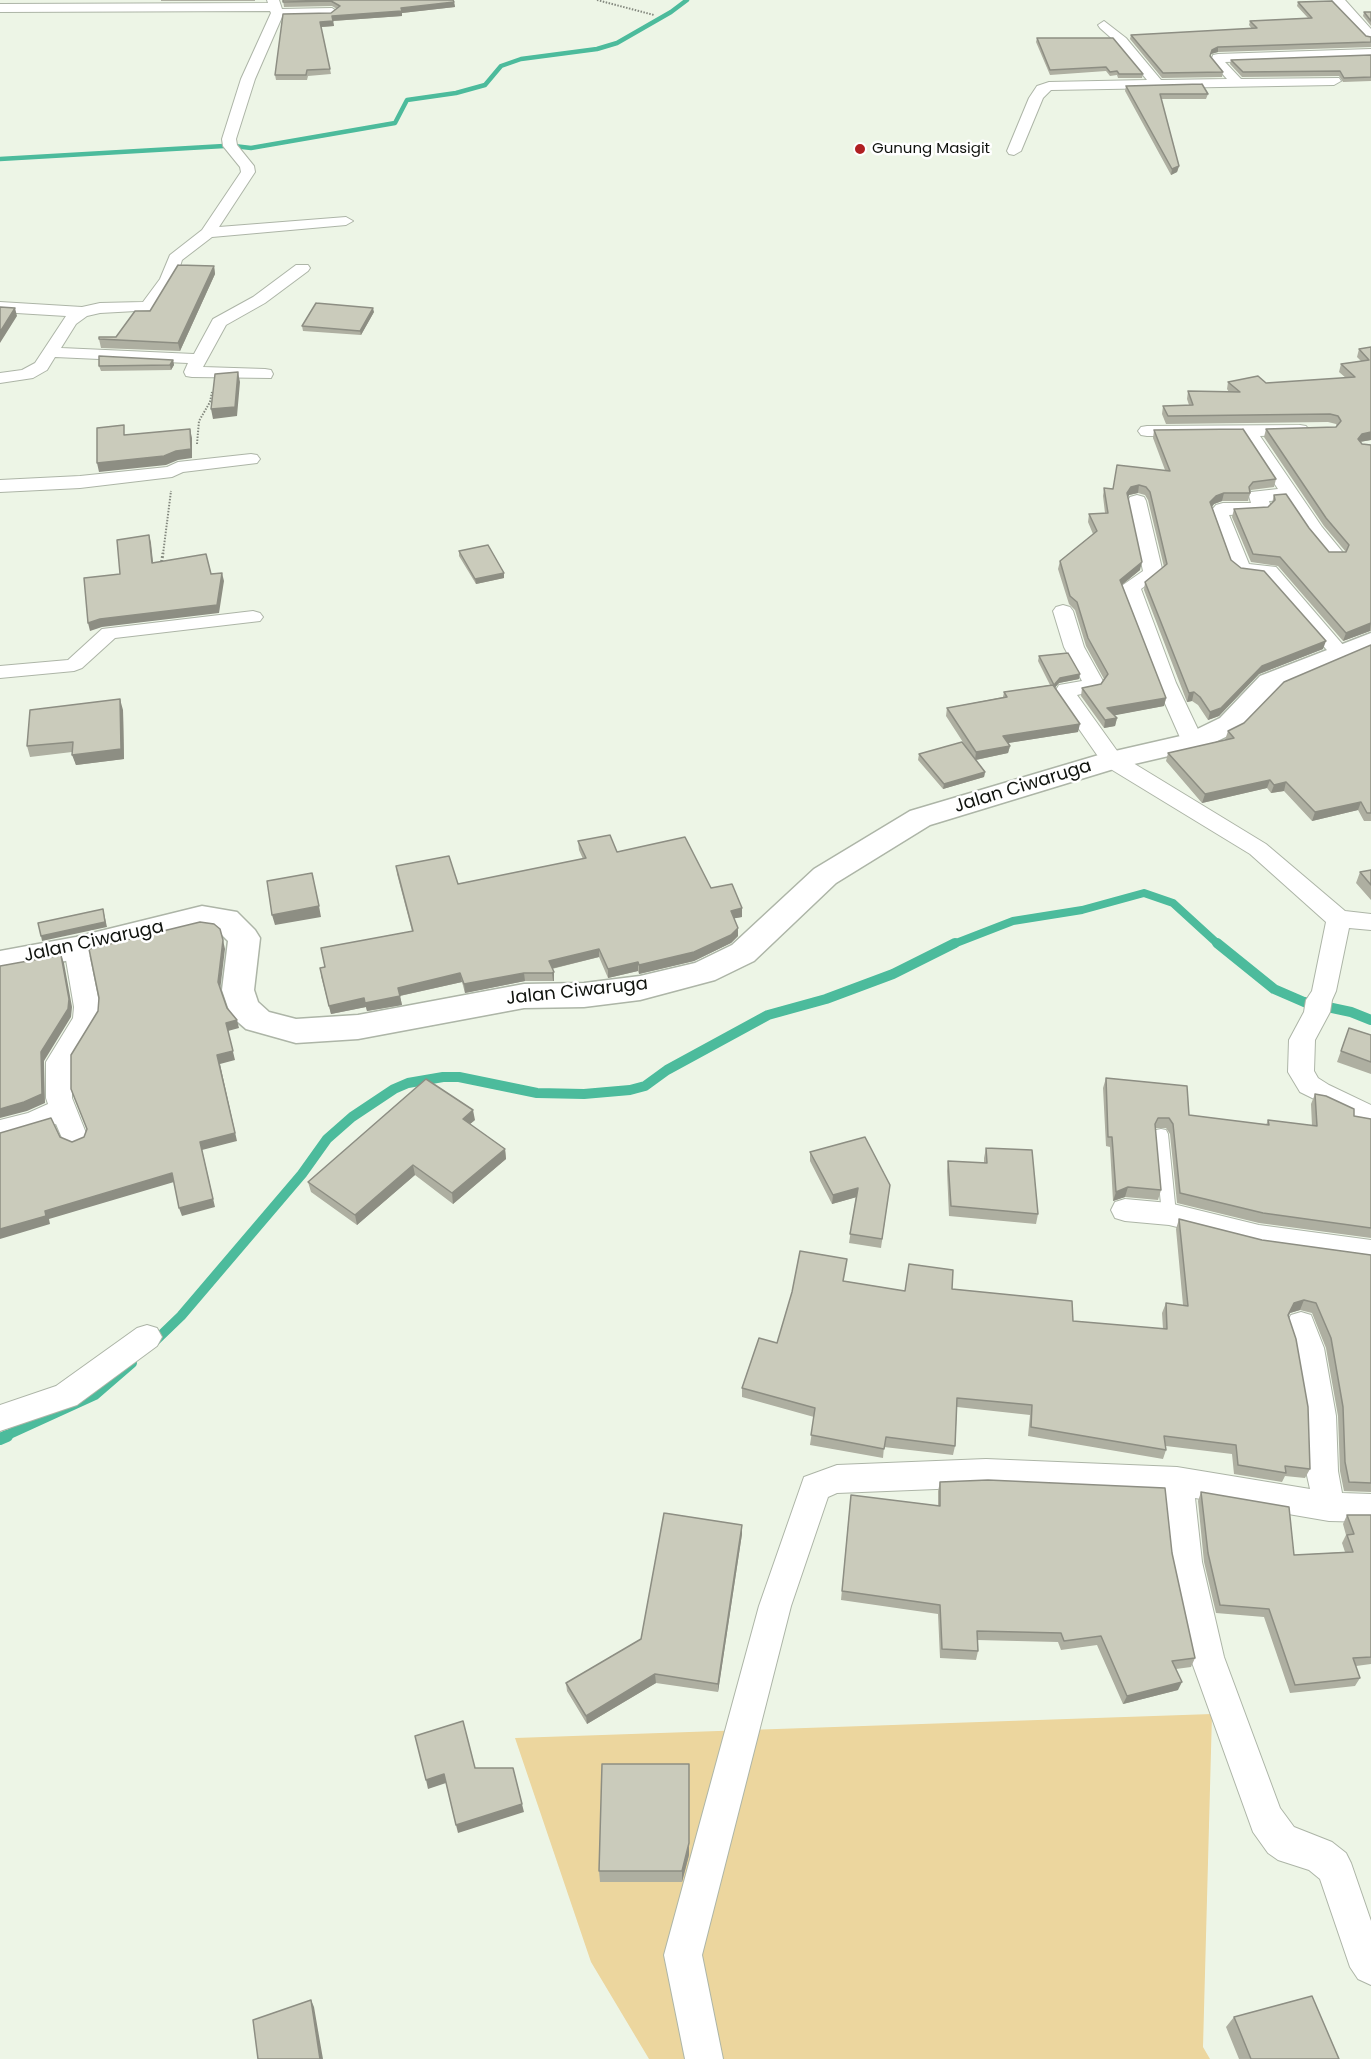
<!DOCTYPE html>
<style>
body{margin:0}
canvas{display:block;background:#edf5e6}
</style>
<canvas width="1371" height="2059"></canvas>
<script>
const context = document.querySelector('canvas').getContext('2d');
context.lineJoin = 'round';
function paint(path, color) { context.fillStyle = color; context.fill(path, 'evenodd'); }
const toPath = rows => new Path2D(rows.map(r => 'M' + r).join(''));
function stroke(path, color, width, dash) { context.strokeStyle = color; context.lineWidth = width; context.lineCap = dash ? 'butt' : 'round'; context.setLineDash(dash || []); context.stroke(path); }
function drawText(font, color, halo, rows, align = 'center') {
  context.font = font + ' Poppins,sans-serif'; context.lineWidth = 5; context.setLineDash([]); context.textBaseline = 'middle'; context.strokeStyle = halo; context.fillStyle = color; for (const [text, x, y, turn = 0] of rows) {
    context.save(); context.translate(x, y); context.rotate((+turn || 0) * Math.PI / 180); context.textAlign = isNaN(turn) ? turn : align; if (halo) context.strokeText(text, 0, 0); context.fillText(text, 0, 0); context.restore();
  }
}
paint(toPath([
 [1212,1714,1203,2047,1210,2059,649,2059,591,1962,515,1738]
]), '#ecd69e');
stroke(toPath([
 [234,146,251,148,395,123,407,100,456,93,485,85,501,66,521,59,597,49,617,43,671,12,687,0],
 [0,159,224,146]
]), '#4cbb9c', 4.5);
stroke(toPath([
 [951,945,1013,921,1082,910,1144,893,1173,903,1219,945]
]), '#4cbb9c', 8);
stroke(toPath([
 [1217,943,1274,989,1304,1002,1351,1012,1371,1020],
 [153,1343,181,1316,302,1174,327,1139,352,1117,394,1089,408,1083,443,1077,459,1077,537,1093,584,1094,630,1090,645,1086,667,1070,768,1015,826,999,893,974,955,943],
 [3,1437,95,1395,132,1363]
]), '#4cbb9c', 10);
stroke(toPath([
 [0,1439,7,1436]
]), '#4cbb9c', 12);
const service = toPath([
 [1161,1129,1166,1130,1168,1134,1176,1214,1174,1218,1169,1220,1164,1218,1162,1214,1154,1134,1156,1130,1161,1129]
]);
const minor = toPath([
 [267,0,279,0,282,9,332,8,338,12,332,16,282,17,255,79,236,139,237,145,254,166,255,172,219,227,346,217,353,221,346,225,212,237,182,260,176,279,154,310,100,313,87,316,76,324,61,348,194,354,213,319,253,297,296,265,308,265,310,268,308,271,265,303,226,325,203,367,265,369,271,370,273,374,271,378,192,377,186,376,184,372,188,363,55,357,47,370,33,378,0,383,0,373,22,370,35,363,66,316,0,312,0,302,82,307,100,303,143,302,160,279,170,255,202,230,241,172,240,167,223,146,222,139,241,79,271,13,270,11,0,12,0,4,268,3,267,0],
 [1332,0,1345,0,1371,29,1371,40,1367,39,1332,0],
 [1104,21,1126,38,1161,80,1227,79,1211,61,1213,55,1218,54,1371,49,1371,57,1225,62,1241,79,1339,78,1341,81,1334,85,1051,90,1043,98,1021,151,1014,155,1009,154,1007,151,1029,98,1037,86,1049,82,1147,80,1118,44,1100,28,1098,25,1104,21],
 [1300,425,1306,426,1309,430,1306,434,1260,436,1322,527,1345,555,1342,559,1328,559,1308,535,1285,500,1269,501,1271,507,1266,513,1229,515,1249,564,1276,567,1350,653,1347,657,1340,659,1333,657,1263,577,1239,574,1231,567,1210,512,1216,505,1223,503,1251,503,1249,496,1251,492,1278,489,1243,436,1147,436,1141,435,1138,431,1141,427,1147,426,1300,425],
 [251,454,257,455,260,459,257,463,183,472,172,477,80,488,0,492,0,480,80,476,167,467,178,462,251,454],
 [1137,495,1144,497,1146,501,1163,573,1141,589,1176,683,1204,742,1201,747,1193,749,1185,747,1182,742,1156,683,1120,587,1143,571,1128,501,1130,497,1137,495],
 [1063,605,1070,607,1073,611,1084,647,1104,683,1099,690,1077,695,1120,755,1266,844,1345,911,1371,914,1371,930,1349,928,1336,991,1332,1000,1330,1012,1315,1040,1314,1071,1318,1078,1329,1085,1371,1105,1371,1127,1300,1092,1288,1072,1289,1040,1304,1012,1306,1000,1312,991,1326,922,1250,854,1104,765,1054,693,1059,685,1082,681,1064,647,1053,611,1056,607,1063,605],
 [253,611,260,613,263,617,260,621,115,638,82,668,74,671,0,678,0,666,68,660,102,629,253,611],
 [76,939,85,942,88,948,100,1007,99,1019,72,1063,72,1098,88,1138,85,1145,75,1148,65,1145,56,1124,34,1132,0,1140,0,1120,28,1113,48,1104,46,1098,46,1062,73,1018,74,1007,64,948,67,942,76,939],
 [1125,1199,1169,1203,1259,1225,1371,1240,1371,1264,1259,1247,1169,1225,1125,1221,1115,1218,1111,1210,1115,1202,1125,1199],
 [1301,1312,1311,1315,1324,1348,1336,1416,1338,1471,1342,1493,1371,1494,1371,1522,1329,1521,1195,1498,1202,1562,1224,1657,1280,1808,1294,1827,1332,1842,1346,1853,1351,1863,1371,1921,1371,1985,1358,1979,1350,1967,1320,1879,1309,1870,1278,1860,1268,1853,1253,1832,1190,1657,1170,1562,1163,1495,986,1487,837,1493,828,1497,791,1606,702,1955,723,2059,685,2059,664,1955,759,1606,804,1477,837,1465,986,1459,1177,1467,1310,1489,1306,1471,1306,1416,1294,1348,1286,1324,1291,1315,1301,1312],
 [147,1325,157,1328,162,1337,157,1346,77,1405,0,1431,0,1405,56,1386,137,1328,147,1325]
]);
const tertiary = toPath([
 [1371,633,1371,650,1280,688,1240,730,1203,748,1117,768,930,825,836,883,754,961,715,980,640,1000,584,1007,524,1008,358,1039,296,1043,246,1029,231,1016,222,990,228,941,217,930,202,928,76,959,0,973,0,951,76,937,202,906,237,912,255,930,260,938,254,990,258,1002,269,1012,296,1019,358,1015,524,984,584,983,640,976,695,963,732,945,814,869,910,811,1102,754,1185,735,1220,718,1260,676,1371,633]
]);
stroke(service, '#adb5a7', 2);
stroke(minor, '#adb5a7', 2);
stroke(tertiary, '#adb5a7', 3);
stroke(toPath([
 [597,0,654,15],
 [197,444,199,421,210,402,212,392],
 [163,554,171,491]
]), '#84897f', 2, [1.5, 1.5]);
stroke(toPath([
 [161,566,163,553]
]), '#84897f', 3, [2, 2]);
paint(service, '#fff');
paint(minor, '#fff');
paint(tertiary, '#fff');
paint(toPath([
 [161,0,255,0,255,1,161,1],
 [283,0,454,2,455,7,402,13,402,16,333,21,334,26,321,27,331,74,308,76,307,80,276,80,275,75,337,9,332,6,284,7],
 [1298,2,1366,36,1371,37,1371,47,1218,52,1211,54,1210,56,1223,72,1222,77,1162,78,1130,39,1131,35,1252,29,1249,25,1250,21,1308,18,1297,6],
 [1364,12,1371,12,1371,26,1363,16],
 [1037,38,1143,74,1142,78,1118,78,1117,75,1110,76,1106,71,1050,75,1036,42],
 [1371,55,1371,81,1343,82,1339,76,1242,77,1230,64,1231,60],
 [1126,86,1208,94,1206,99,1161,99,1179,166,1177,172,1171,175,1125,91],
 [214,266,215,274,180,351,101,348,99,339,116,337,150,311],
 [374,312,361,335,303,331,302,326],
 [1371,347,1371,440,1360,442,1362,444,1371,445,1371,631,1370,631,1343,641,1278,566,1251,562,1232,517,1234,509,1268,507,1272,503,1274,495,1309,528,1329,552,1346,552,1324,526,1264,437,1266,429,1336,427,1337,426,1336,424,1328,422,1166,424,1162,414,1163,406,1189,405,1187,399,1188,391,1229,392,1227,389,1228,382,1266,383,1346,378,1339,372,1341,364,1361,361,1357,357,1359,349],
 [173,360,174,365,171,370,101,371,99,366],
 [1154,430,1276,479,1274,487,1251,490,1248,501,1222,501,1214,504,1212,507,1231,560,1323,649,1259,674,1219,716,1208,720,1198,705,1192,701,1187,702,1144,590,1145,582,1164,567,1148,500,1145,495,1138,493,1129,495,1128,497,1140,570,1122,585,1166,698,1164,706,1114,715,1117,718,1115,726,1104,728,1081,696,1082,688,1101,684,1104,679,1086,646,1075,610,1069,604,1058,569,1060,561,1093,534,1088,522,1089,514,1105,513,1103,496,1104,488,1113,489,1165,470,1153,438],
 [459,551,504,573,504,578,476,584,459,556],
 [1371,645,1371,821,1364,821,1358,810,1312,821,1284,791,1271,793,1267,788,1202,803,1166,761,1168,753,1225,740,1228,731,1244,723],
 [1039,656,1079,679,1059,683,1055,687,1078,732,1008,743,1010,746,1008,753,976,760,985,772,984,777,943,789,918,760,919,754,970,753,946,716,947,708,1003,697,1004,692,1050,685,1038,661],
 [123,710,124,759,76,765,72,752,30,757,27,746],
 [578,841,617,852,711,888,742,917,734,918,738,928,738,936,731,943,694,961,639,974,638,971,608,978,599,957,552,969,554,981,525,981,465,993,462,982,400,996,402,1005,367,1011,366,1007,331,1014,321,976,325,967,412,931,397,874,396,866,458,884,583,859,579,850],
 [1371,870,1371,900,1356,883,1360,872],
 [1349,1028,1371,1035,1371,1074,1337,1062],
 [1106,1078,1189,1115,1266,1125,1268,1120,1312,1126,1311,1104,1315,1094,1354,1116,1371,1119,1371,1238,1259,1223,1177,1203,1170,1134,1166,1128,1156,1128,1155,1129,1161,1190,1158,1200,1125,1197,1113,1201,1110,1147,1106,1146,1103,1088],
 [475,1120,470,1124,505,1149,506,1159,453,1204,415,1175,357,1225,311,1192,308,1182],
 [986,1148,1038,1214,1036,1224,949,1216,947,1171,948,1161,984,1163,984,1158],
 [810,1152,890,1185,881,1248,849,1243,856,1197,832,1204,810,1161],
 [1179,1219,1262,1240,1371,1255,1371,1492,1344,1491,1340,1471,1338,1416,1326,1348,1312,1313,1300,1310,1290,1313,1288,1317,1310,1469,1305,1478,1285,1476,1282,1482,1234,1474,1232,1454,1166,1446,1166,1450,1163,1459,1028,1436,1030,1415,957,1407,955,1446,953,1455,884,1447,883,1458,810,1445,814,1417,742,1397,742,1388,777,1343,844,1281,905,1291,952,1289,1073,1321,1163,1329,1162,1313,1166,1303,1183,1305,1176,1229],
 [940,1482,1172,1553,1195,1658,1191,1667,1176,1669,1178,1690,1123,1704,1097,1645,1061,1650,1058,1642,977,1640,978,1651,976,1660,940,1658,938,1614,841,1600,850,1504,938,1506,938,1491],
 [1201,1492,1294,1555,1345,1552,1342,1543,1346,1535,1343,1524,1347,1515,1371,1515,1371,1664,1356,1666,1360,1678,1355,1686,1290,1693,1264,1617,1216,1613,1204,1562,1198,1501],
 [742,1534,718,1692,656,1683,587,1724,567,1691,566,1683,641,1639],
 [689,1855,682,1882,600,1882,599,1871],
 [1234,2017,1339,2059,1239,2059,1226,2027]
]), '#aeafa1');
paint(toPath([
 [454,2,455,7,402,13,402,16,332,21,332,16],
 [333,21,334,26,321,27,320,22],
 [1218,47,1218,52,1211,54,1209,60,1212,50],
 [1179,166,1177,172,1171,175,1172,169],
 [214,266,215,274,180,351,178,343],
 [15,308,17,316,0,343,0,332],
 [373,308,374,312,361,335,360,331],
 [173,360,174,365,171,370,170,365],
 [238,372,240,382,237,416,213,419,211,409],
 [190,429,192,438,192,458,178,460,166,465,99,472,97,463],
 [1371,432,1371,440,1359,442,1358,439,1362,434],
 [1139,485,1138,493,1129,495,1126,501,1127,493,1131,487],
 [1224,493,1222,501,1214,504,1208,511,1210,502,1216,496],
 [149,535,151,543,154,571,152,563],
 [1142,562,1140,570,1118,588,1120,580],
 [222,573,224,581,219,613,102,627,90,631,88,623],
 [504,573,504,578,476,584,475,579],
 [1371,623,1370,631,1343,641,1346,633],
 [1326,641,1323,649,1259,674,1219,716,1208,720,1210,712,1262,666],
 [1080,674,1079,679,1059,683,1053,690,1054,685,1060,678],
 [1194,692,1192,701,1187,702,1189,693],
 [1166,698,1164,706,1106,717,1107,708],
 [120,699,123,710,124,759,76,765,72,755],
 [1117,718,1115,726,1104,728,1105,720],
 [1080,724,1078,732,1002,744,1003,736],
 [1010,746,1008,753,975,760,976,752],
 [985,772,984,777,943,789,944,784],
 [1270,780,1267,788,1202,803,1205,794],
 [1286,782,1284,791,1271,793,1274,785],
 [1361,802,1358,810,1312,821,1315,812],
 [319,906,321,917,275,925,272,915],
 [742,908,742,917,731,919,731,911],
 [103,909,107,927,42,941,41,936],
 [738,928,738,936,731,943,694,961,639,974,639,965],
 [223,940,225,949,220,991,218,982],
 [599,949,599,957,550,969,549,961],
 [61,955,64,963,72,1007,71,1017,44,1061,45,1103,27,1111,0,1118,0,1109,41,1052],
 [638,962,638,971,608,978,608,969],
 [554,972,554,981,553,981,552,973],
 [460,973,462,982,399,996,398,988],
 [524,973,525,981,465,993,464,984],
 [400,996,402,1005,367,1011,365,1003],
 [364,998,366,1007,331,1014,329,1006],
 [237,1020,239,1028,228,1031,235,1060,220,1064,237,1141,202,1150,215,1207,182,1216,179,1208,200,1142,217,1055,226,1023],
 [473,1110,475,1120,464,1129,463,1119],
 [505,1149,506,1159,453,1204,452,1193],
 [413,1165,415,1175,357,1225,355,1215],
 [172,1173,174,1182,49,1219,50,1224,0,1239,0,1229,45,1211],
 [1128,1187,1125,1197,1113,1201,1116,1192],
 [858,1188,857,1197,832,1204,833,1195],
 [1304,1300,1300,1310,1290,1313,1284,1325,1294,1303],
 [742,1525,742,1534,718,1692,718,1684],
 [655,1674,656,1683,587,1724,586,1716],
 [1182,1682,1178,1690,1123,1704,1127,1696],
 [444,1774,446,1783,428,1789,426,1780],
 [522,1804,524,1812,458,1833,456,1825],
 [689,1843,689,1855,682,1882,682,1871],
 [311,2000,314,2007,323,2059,320,2059]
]), '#8d8e83');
const building = toPath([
 [283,0,453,0,454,2,401,8,402,11,332,16,333,21,320,22,330,69,307,70,306,75,275,75,283,14,331,13,340,6,331,1,283,2,283,0],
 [1332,1,1366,36,1371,37,1371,42,1218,47,1212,50,1210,56,1223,72,1163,73,1131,35,1257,28,1250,21,1312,18,1298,2,1332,1],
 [1364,12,1371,12,1371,21,1364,12],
 [1037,38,1113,38,1143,74,1119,74,1117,71,1110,72,1106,67,1050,70,1037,38],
 [1371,55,1371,77,1344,78,1340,71,1243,72,1231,60,1371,55],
 [1202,84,1208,94,1160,94,1179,166,1172,169,1126,86,1202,84],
 [178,265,214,266,178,343,99,339,99,337,116,337,135,311,150,311,178,265],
 [316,303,373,308,360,331,302,326,316,303],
 [0,307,15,308,0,332,0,307],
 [1371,347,1371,432,1362,434,1358,439,1362,444,1371,445,1371,623,1346,633,1280,557,1253,554,1234,509,1268,507,1275,500,1274,495,1286,494,1309,528,1329,552,1346,552,1349,545,1326,518,1266,429,1336,427,1341,421,1338,416,1330,414,1168,416,1163,406,1193,405,1188,391,1240,392,1228,382,1258,376,1266,383,1355,377,1341,364,1369,360,1359,349,1371,347],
 [99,356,173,360,170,365,99,366,99,356],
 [238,372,235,407,211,409,215,374,238,372],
 [124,425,124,435,190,429,191,449,176,451,164,456,97,463,97,428,124,425],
 [1243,429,1276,479,1253,482,1249,487,1250,493,1224,493,1216,496,1210,502,1231,560,1241,568,1264,571,1326,641,1262,666,1221,708,1210,712,1200,697,1194,692,1189,693,1145,582,1167,564,1150,492,1146,487,1139,485,1131,487,1127,493,1142,562,1120,580,1166,698,1107,708,1117,718,1105,720,1082,688,1101,684,1108,674,1088,638,1077,602,1070,596,1060,561,1097,531,1089,514,1108,513,1104,488,1113,489,1117,465,1170,471,1154,430,1243,429],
 [149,535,152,563,206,554,211,574,222,573,217,605,100,619,88,623,84,578,120,574,117,540,149,535],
 [488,545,504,573,475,579,459,551,488,545],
 [1371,645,1371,813,1367,813,1361,802,1315,812,1286,782,1274,785,1270,780,1205,794,1168,753,1234,738,1228,731,1244,723,1284,682,1371,645],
 [1068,653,1080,674,1060,678,1054,685,1039,656,1068,653],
 [1053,685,1080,724,1003,736,1010,746,976,752,947,708,1007,697,1004,692,1053,685],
 [120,699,121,749,72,755,73,742,27,746,30,710,120,699],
 [962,742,985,772,944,784,919,754,962,742],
 [610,835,617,852,685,837,711,888,732,884,742,908,731,911,738,928,731,935,694,952,639,965,638,962,608,969,599,949,549,961,554,972,552,973,524,973,464,984,460,973,398,988,400,996,365,1003,364,998,329,1006,320,968,325,967,321,948,413,931,396,866,449,856,458,884,586,858,578,841,610,835],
 [1371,870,1371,885,1360,872,1371,870],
 [312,873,319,906,272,915,267,881,312,873],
 [103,909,105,922,41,936,38,923,103,909],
 [200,922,214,924,220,929,223,940,218,982,227,1008,237,1020,226,1023,233,1051,217,1055,235,1133,200,1142,213,1199,179,1208,172,1173,45,1211,46,1216,0,1229,0,1133,51,1118,60,1137,72,1142,84,1137,87,1129,71,1089,71,1055,98,1011,99,998,89,949,200,922],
 [61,955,69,999,68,1009,41,1052,42,1094,24,1102,0,1109,0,966,61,955],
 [1349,1028,1371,1035,1371,1062,1341,1051,1349,1028],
 [1106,1078,1187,1086,1189,1115,1269,1125,1268,1120,1317,1126,1315,1094,1326,1096,1354,1109,1354,1116,1371,1119,1371,1228,1263,1213,1180,1193,1173,1124,1169,1118,1158,1118,1155,1124,1161,1190,1128,1187,1116,1192,1112,1137,1108,1137,1106,1078],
 [426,1079,473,1110,463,1119,505,1149,452,1193,413,1165,355,1215,308,1182,426,1079],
 [865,1137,890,1185,882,1239,850,1234,858,1188,833,1195,810,1152,865,1137],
 [986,1148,1032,1150,1038,1214,951,1206,948,1161,987,1163,986,1148],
 [1179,1219,1262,1240,1371,1255,1371,1483,1349,1482,1345,1462,1343,1407,1331,1338,1316,1303,1304,1300,1294,1303,1288,1315,1296,1339,1308,1407,1310,1469,1285,1466,1286,1473,1238,1465,1236,1445,1164,1436,1166,1450,1031,1427,1032,1405,957,1398,955,1446,886,1437,884,1449,811,1435,815,1408,742,1388,759,1338,777,1343,792,1292,800,1251,847,1259,843,1281,905,1291,909,1264,953,1270,952,1289,1072,1301,1073,1321,1167,1329,1166,1303,1188,1306,1179,1219],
 [988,1480,1165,1488,1172,1553,1195,1658,1172,1661,1182,1682,1127,1696,1101,1636,1064,1641,1061,1633,977,1631,978,1651,942,1649,940,1605,842,1591,851,1495,940,1506,940,1482,988,1480],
 [1201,1492,1289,1507,1294,1555,1353,1552,1347,1535,1354,1534,1347,1515,1371,1515,1371,1657,1353,1658,1360,1678,1295,1685,1269,1609,1220,1605,1208,1553,1201,1492],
 [664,1513,742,1525,718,1684,655,1674,586,1716,566,1683,641,1639,664,1513],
 [463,1721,475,1768,513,1768,522,1804,456,1825,444,1774,426,1780,415,1736,463,1721],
 [602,1764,689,1764,689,1843,682,1871,599,1871,602,1764],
 [1312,1996,1339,2059,1251,2059,1234,2017,1312,1996],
 [311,2000,320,2059,258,2059,253,2020,311,2000]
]);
paint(building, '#cacbbb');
stroke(building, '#8d8e83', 1.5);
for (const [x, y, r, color] of [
 [860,149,6,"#b01f22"]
]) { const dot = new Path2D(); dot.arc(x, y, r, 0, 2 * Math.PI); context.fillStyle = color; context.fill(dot); stroke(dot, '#fff', 2); }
drawText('15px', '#10130e', '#fff', [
 ["Gunung Masigit",872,149]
], 'left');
drawText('18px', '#10130e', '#fff', [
 ["Jalan Ciwaruga",1023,787,-17],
 ["Jalan Ciwaruga",94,942,-12],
 ["Jalan Ciwaruga",577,992,-6]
]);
</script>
